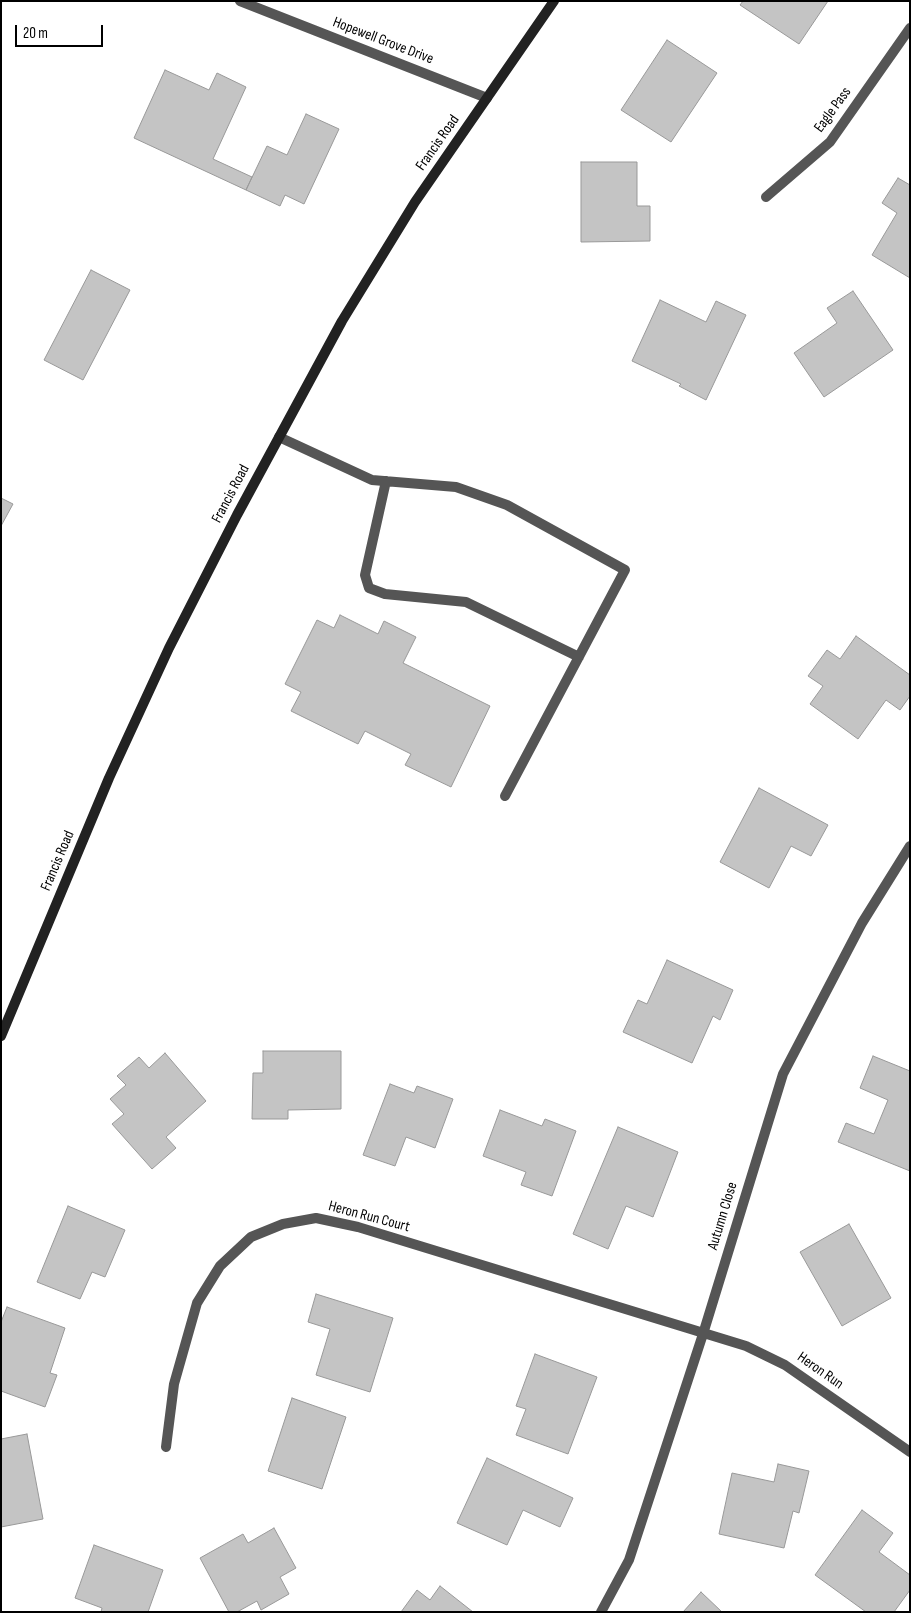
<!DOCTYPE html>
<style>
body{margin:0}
#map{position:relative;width:911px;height:1613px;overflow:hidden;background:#fff;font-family:"Sofia Sans Condensed",sans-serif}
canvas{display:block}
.frame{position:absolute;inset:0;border:2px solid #000;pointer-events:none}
.scale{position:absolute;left:15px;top:25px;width:88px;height:22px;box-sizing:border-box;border:2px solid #000;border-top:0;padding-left:6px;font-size:15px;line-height:18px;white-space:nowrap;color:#000;-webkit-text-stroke:4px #fff;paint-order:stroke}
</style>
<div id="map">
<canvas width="911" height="1613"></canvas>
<div class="frame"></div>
<div class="scale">20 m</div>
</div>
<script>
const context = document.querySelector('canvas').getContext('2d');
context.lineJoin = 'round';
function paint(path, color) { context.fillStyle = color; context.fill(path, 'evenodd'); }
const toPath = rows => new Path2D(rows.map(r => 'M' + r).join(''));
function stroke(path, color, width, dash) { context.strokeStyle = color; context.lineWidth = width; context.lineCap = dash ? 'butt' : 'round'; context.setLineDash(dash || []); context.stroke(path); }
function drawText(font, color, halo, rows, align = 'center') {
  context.font = font + ' "Sofia Sans Condensed",sans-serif'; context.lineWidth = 4; context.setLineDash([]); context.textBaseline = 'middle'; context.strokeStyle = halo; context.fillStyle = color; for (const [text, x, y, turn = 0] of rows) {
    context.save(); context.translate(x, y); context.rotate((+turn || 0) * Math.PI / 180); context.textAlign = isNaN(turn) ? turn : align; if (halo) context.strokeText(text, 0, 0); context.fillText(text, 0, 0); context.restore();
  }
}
const building = toPath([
 [743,1,828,1,799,44,740,5,743,1],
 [667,40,717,73,671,142,621,110,667,40],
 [165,70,209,90,217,73,246,87,213,159,252,177,246,190,134,138,165,70],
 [306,114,339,129,304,204,285,195,280,206,246,190,267,146,287,155,306,114],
 [581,162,637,162,637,206,650,206,650,241,581,242,581,162],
 [898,178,910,185,910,278,872,255,897,213,882,203,898,178],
 [91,270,130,290,83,380,44,360,91,270],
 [853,291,893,350,824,397,794,353,837,323,827,308,853,291],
 [660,300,706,322,716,301,746,315,706,400,679,386,681,384,632,361,660,300],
 [1,498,13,504,1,526,1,498],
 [340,615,378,634,384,621,416,637,403,663,490,706,451,787,405,765,411,754,365,731,358,744,291,711,301,692,285,684,317,620,334,628,340,615],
 [856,636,910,675,910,696,900,710,886,700,858,739,810,704,823,686,808,676,827,650,840,659,856,636],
 [759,788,828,825,811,856,791,846,769,888,720,862,759,788],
 [667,960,733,990,720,1020,713,1016,692,1063,623,1032,638,1000,647,1004,667,960],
 [263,1051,341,1051,341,1109,288,1110,288,1119,252,1119,253,1073,263,1073,263,1051],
 [165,1053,206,1101,166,1137,176,1148,152,1169,112,1124,124,1114,110,1099,126,1085,117,1076,139,1057,149,1068,165,1053],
 [873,1056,910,1071,910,1171,838,1142,846,1123,874,1134,888,1100,860,1088,873,1056],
 [390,1084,414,1093,417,1086,453,1099,435,1148,406,1137,395,1166,363,1155,390,1084],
 [500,1110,542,1126,545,1119,576,1131,552,1196,521,1185,526,1172,483,1156,500,1110],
 [618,1127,678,1152,653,1217,626,1206,608,1249,573,1234,618,1127],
 [68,1206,125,1230,105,1277,92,1272,80,1299,37,1282,68,1206],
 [849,1224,891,1298,842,1326,800,1252,849,1224],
 [316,1294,393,1318,370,1392,316,1375,330,1329,308,1322,316,1294],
 [7,1307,65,1328,50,1373,57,1375,45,1407,1,1391,1,1322,7,1307],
 [535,1354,597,1377,568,1454,516,1435,526,1409,516,1406,535,1354],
 [292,1398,346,1417,322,1489,268,1471,292,1398],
 [27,1434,43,1519,1,1527,1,1439,27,1434],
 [487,1458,573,1498,560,1527,523,1510,507,1545,457,1523,487,1458],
 [778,1464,809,1471,799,1513,793,1511,784,1548,719,1534,732,1473,774,1482,778,1464],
 [862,1510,893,1533,879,1552,910,1575,910,1590,894,1612,866,1612,815,1575,862,1510],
 [274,1528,296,1568,280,1577,289,1594,261,1610,257,1601,237,1612,229,1612,200,1558,243,1534,248,1543,274,1528],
 [94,1545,163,1570,148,1612,101,1612,102,1608,75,1598,94,1545],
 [440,1586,473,1612,401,1612,417,1590,430,1600,440,1586],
 [701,1592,722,1612,683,1612,701,1592]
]);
paint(building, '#c4c4c4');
stroke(building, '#999', 1);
stroke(toPath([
 [279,437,372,480,456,487,507,505,625,570,505,796],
 [386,481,365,575,369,588,385,594,466,602,579,657]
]), '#555', 10);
stroke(toPath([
 [240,1,487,98],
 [766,197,830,142,910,28],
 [166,1447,174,1384,197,1303,220,1266,251,1237,283,1224,316,1218,358,1227,746,1346,785,1365,910,1452],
 [601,1612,629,1560,703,1334,783,1074,862,923,910,846]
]), '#555', 10);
stroke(toPath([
 [1,1036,109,778,169,648,237,515,342,321,415,202,554,1]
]), '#222', 10);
drawText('15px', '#000', '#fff', [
 ["Hopewell Grove Drive",383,41,21],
 ["Eagle Pass",833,110,-54],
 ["Francis Road",438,143,-55],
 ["Francis Road",231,494,-62],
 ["Francis Road",58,861,-67],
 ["Autumn Close",723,1216,-73],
 ["Heron Run Court",369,1217,15],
 ["Heron Run",820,1371,35]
]);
</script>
